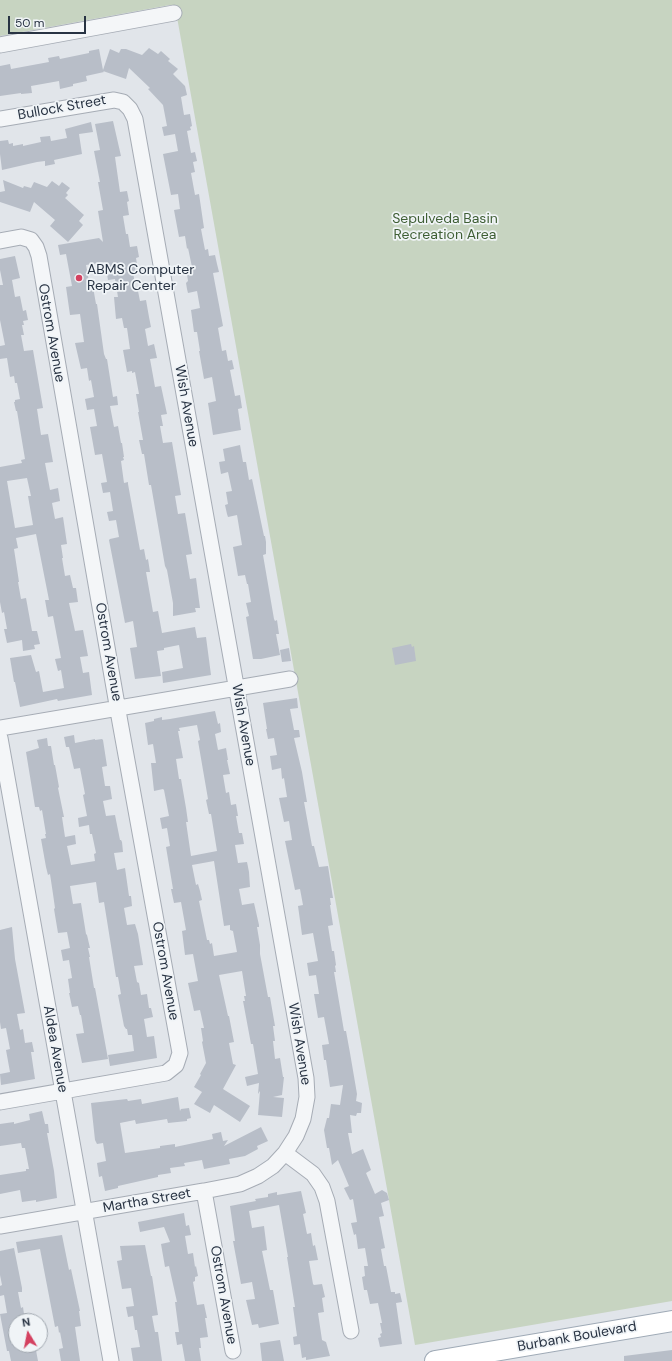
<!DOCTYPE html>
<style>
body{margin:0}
#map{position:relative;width:672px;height:1361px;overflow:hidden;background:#e1e5ea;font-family:"DM Sans",sans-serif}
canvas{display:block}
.north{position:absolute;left:8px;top:1313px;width:40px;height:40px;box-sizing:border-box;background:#f0f4f7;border:1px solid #a0a7af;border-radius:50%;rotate:350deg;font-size:11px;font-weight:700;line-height:16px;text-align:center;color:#283343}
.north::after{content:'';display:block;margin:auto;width:14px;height:18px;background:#d44160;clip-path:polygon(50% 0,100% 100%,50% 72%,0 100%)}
.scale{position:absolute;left:8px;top:16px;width:78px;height:18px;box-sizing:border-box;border:2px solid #283343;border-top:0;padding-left:5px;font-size:12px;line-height:14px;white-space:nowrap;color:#283343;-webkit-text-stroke:3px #f0f4f7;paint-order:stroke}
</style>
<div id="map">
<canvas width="672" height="1361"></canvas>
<div class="north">N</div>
<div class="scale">50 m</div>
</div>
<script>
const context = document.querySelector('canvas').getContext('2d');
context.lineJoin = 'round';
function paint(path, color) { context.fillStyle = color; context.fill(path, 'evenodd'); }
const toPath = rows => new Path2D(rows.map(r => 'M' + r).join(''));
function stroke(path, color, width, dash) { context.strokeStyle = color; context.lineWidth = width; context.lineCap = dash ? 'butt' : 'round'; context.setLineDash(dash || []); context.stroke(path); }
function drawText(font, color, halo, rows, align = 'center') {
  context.font = font + ' "DM Sans",sans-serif'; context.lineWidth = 3.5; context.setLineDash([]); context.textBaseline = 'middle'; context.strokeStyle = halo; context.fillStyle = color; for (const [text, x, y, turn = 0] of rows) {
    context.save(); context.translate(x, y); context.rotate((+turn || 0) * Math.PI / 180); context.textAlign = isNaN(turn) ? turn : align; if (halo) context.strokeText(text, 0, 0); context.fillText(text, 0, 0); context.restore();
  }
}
paint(toPath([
 [0,0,672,0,672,1301,415,1345,175,6,170,5,0,36]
]), '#c7d4c1');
paint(toPath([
 [149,48,158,54,161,51,170,59,168,61,178,69,173,74,185,86,187,95,181,97,184,115,190,114,192,126,190,127,191,130,187,131,191,153,195,152,197,161,193,162,195,172,191,173,195,195,199,194,204,228,201,229,205,250,208,249,209,256,215,255,217,264,219,272,213,273,223,326,218,328,222,351,226,350,228,361,232,360,234,369,230,370,235,396,240,395,242,408,238,409,241,430,213,435,208,403,216,401,212,377,204,379,199,351,200,351,197,332,194,332,191,310,200,308,197,291,188,293,187,289,186,283,188,281,186,268,192,267,188,248,187,249,185,236,179,237,174,210,180,209,178,194,171,195,163,154,178,151,175,134,164,136,162,127,167,126,163,105,148,89,150,88,129,68,126,79,103,71,104,72,86,76,87,81,73,84,73,86,60,89,59,81,31,86,32,93,21,94,21,93,0,96,0,66,10,64,11,69,49,62,48,58,59,56,60,59,89,53,89,51,99,49,103,70,110,49,119,53,121,49,126,49,142,55],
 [113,121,121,156,115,157,120,192,127,191,129,201,127,202,129,215,123,216,126,234,128,234,130,247,137,246,139,257,136,258,138,271,133,272,136,291,138,291,140,301,146,300,149,317,151,327,145,329,148,346,154,344,157,358,150,359,155,387,161,386,167,414,161,415,163,426,160,426,163,443,172,442,181,495,175,496,178,514,185,513,192,554,186,555,190,579,196,578,200,608,195,608,196,612,173,616,173,603,167,570,165,566,151,485,149,485,144,454,142,454,139,440,143,440,138,412,139,412,136,394,139,394,135,372,132,373,132,371,127,372,123,350,130,349,127,328,124,328,122,318,116,319,114,297,118,297,115,279,108,280,105,262,86,265,90,287,93,287,96,304,97,304,104,354,106,359,107,359,113,397,117,396,118,405,110,406,114,427,118,426,121,443,122,443,124,457,123,457,124,460,121,461,124,483,128,482,128,484,140,550,144,549,146,560,148,559,150,572,146,572,153,612,158,611,162,633,195,627,197,638,206,637,211,675,163,683,162,672,183,668,179,645,164,648,164,650,157,651,161,676,135,679,130,648,137,647,133,621,125,623,109,540,110,539,119,537,116,520,109,521,107,512,113,511,110,492,103,493,101,483,107,482,102,454,95,455,90,427,97,426,94,409,87,410,85,399,94,397,91,380,89,381,87,368,81,369,75,343,84,342,80,314,70,315,66,287,72,286,66,254,60,255,58,245,99,238,103,242,98,211,103,210,98,182,100,182,94,151,100,150,95,124],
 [91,122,93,132,79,134,82,154,54,160,55,164,45,166,45,161,37,162,2,170,0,154,0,141,8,140,9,144,13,143,13,146,23,144,23,146,41,142,40,137,50,136,51,141,67,138,65,129],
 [3,180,23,188,24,186,31,188,34,182,47,187,52,181,59,186,62,182,70,188,66,193,68,195,65,198,84,215,79,221,83,225,68,242,50,226,55,220,34,202,30,212,0,202,0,192,5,191],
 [15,256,20,278,12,280,15,297,20,296,23,311,26,310,28,320,23,321,24,325,22,325,24,335,21,335,24,351,33,350,43,408,37,409,41,435,48,434,53,462,45,463,50,490,58,488,60,501,52,503,55,519,63,517,67,544,61,545,63,558,62,558,65,576,70,575,73,588,76,588,78,602,69,603,75,631,83,630,88,656,80,657,83,673,89,672,92,695,58,701,57,699,20,707,15,682,14,682,10,658,31,655,36,672,39,671,43,692,64,688,61,670,58,671,55,659,61,658,53,616,48,617,45,600,49,600,36,534,16,538,18,548,14,549,19,582,18,582,21,599,26,598,32,631,37,631,40,644,34,645,35,649,23,651,22,640,7,643,4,629,7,629,4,612,2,613,0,602,0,467,22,463,21,460,25,459,17,411,16,411,14,402,15,402,15,400,20,399,17,383,15,383,14,376,10,377,7,358,0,359,0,346,5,345,0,320,0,285,3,285,0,270,0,259],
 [27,478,31,496,28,496,33,525,15,528,7,481],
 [240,445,243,462,246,462,249,480,252,479,264,536,265,536,266,542,266,554,263,555,274,619,275,621,277,620,279,634,276,634,280,655,261,659,253,659,246,617,249,616,246,603,251,602,248,584,247,584,245,575,238,576,233,547,242,545,237,515,228,517,227,514,225,505,228,504,226,492,232,491,228,472,221,474,219,462,225,461,223,449],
 [411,644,412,647,414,646,416,661,395,665,392,648],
 [289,648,291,661,282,662,280,650],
 [297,698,298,708,290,709,294,730,299,730,300,737,294,738,302,772,307,802,304,802,312,846,314,846,319,867,328,866,333,898,330,898,331,905,330,905,333,925,328,926,332,951,334,951,336,965,335,966,336,972,334,972,344,1031,346,1031,350,1053,357,1094,356,1101,362,1103,361,1113,357,1113,356,1116,350,1115,352,1133,348,1133,352,1154,363,1149,371,1170,366,1173,375,1194,382,1190,387,1193,389,1200,381,1203,384,1216,379,1217,385,1248,381,1249,384,1266,386,1266,391,1292,395,1292,395,1294,400,1293,402,1302,396,1303,402,1344,380,1347,378,1338,381,1337,380,1334,382,1333,380,1323,382,1323,378,1303,370,1304,367,1290,364,1290,362,1277,365,1276,364,1266,368,1266,365,1248,358,1249,356,1234,354,1235,351,1223,357,1222,353,1199,350,1200,344,1188,349,1186,338,1160,332,1165,329,1148,327,1148,324,1130,327,1118,329,1118,331,1104,340,1105,343,1085,330,1087,326,1060,324,1060,322,1045,329,1044,324,1017,318,1018,314,994,319,994,316,975,309,976,307,963,318,961,313,933,302,935,298,906,303,905,300,889,295,890,285,841,292,840,289,821,284,822,279,798,287,797,284,778,282,779,281,768,272,770,270,756,277,755,274,738,268,739,266,729,267,729,263,703],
 [215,711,218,724,220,723,221,732,215,734,218,750,226,748,228,760,227,760,230,774,223,775,226,793,229,792,231,805,236,804,238,816,236,816,239,833,242,833,244,844,235,845,238,863,247,862,249,872,250,887,239,889,242,905,254,903,259,925,259,927,257,927,260,945,260,954,268,997,270,997,275,1026,273,1026,275,1041,273,1041,275,1059,280,1058,283,1077,284,1077,282,1095,273,1097,284,1098,282,1117,258,1115,260,1091,258,1094,259,1083,247,1086,245,1077,258,1074,253,1044,251,1044,243,1001,245,1001,244,996,246,996,242,971,219,975,228,1016,229,1016,234,1042,229,1043,233,1064,236,1065,223,1089,250,1106,240,1122,214,1105,210,1113,194,1104,202,1092,194,1087,201,1075,200,1074,206,1063,202,1042,203,1041,201,1028,204,1028,200,1010,194,1011,188,983,198,981,193,954,185,955,182,931,186,930,181,902,174,903,171,889,173,889,166,847,170,846,167,828,162,829,160,818,169,816,164,790,163,789,154,791,151,763,156,763,153,744,148,745,145,723,154,721,154,719,162,717,162,720,170,719],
 [197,725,200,740,198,741,208,799,206,800,209,814,211,814,217,851,191,856,186,822,188,822,186,808,181,779,179,779,176,759,183,758,178,731,180,731,179,728],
 [214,861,224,926,230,925,230,930,233,931,237,952,214,956,212,943,210,944,209,940,207,940,199,901,202,900,200,891,198,884,196,885,192,865],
 [74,735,75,743,95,739,95,740,102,739,103,740,107,766,102,767,105,786,110,786,112,799,103,801,106,816,115,815,120,840,121,840,122,842,123,852,114,853,117,870,125,868,129,896,131,896,132,906,124,908,127,925,135,924,138,934,143,965,134,966,137,982,139,983,141,995,147,994,149,1008,151,1008,153,1017,144,1019,147,1037,154,1036,157,1058,110,1066,108,1055,134,1051,132,1035,128,1035,127,1029,126,1029,124,1026,118,995,121,994,118,977,116,977,104,902,99,903,96,882,70,886,73,904,81,903,86,934,87,935,90,948,88,948,90,957,89,957,94,988,95,988,108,1059,82,1063,76,1034,84,1033,81,1015,80,1015,78,1006,72,1007,69,993,70,993,68,979,72,978,69,960,63,961,61,950,70,948,67,932,58,933,54,909,55,908,53,894,50,874,48,875,46,867,41,839,46,838,45,834,46,834,42,810,40,811,39,807,35,807,26,752,39,748,37,740,47,738,48,746,51,746,54,765,55,765,59,787,58,788,64,817,62,817,65,837,75,835,76,844,67,846,71,865,95,861,94,854,96,853,92,834,90,834,89,825,79,827,78,818,87,816,83,795,85,794,80,768,74,769,69,747,66,747,64,737],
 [12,927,15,959,25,1013,17,1014,20,1030,23,1029,25,1043,32,1042,34,1052,31,1052,35,1079,1,1085,0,1074,10,1072,6,1050,10,1049,6,1028,1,1029,0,1022,0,930],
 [178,1097,180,1111,181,1109,189,1108,191,1118,187,1119,187,1121,168,1123,167,1119,136,1124,135,1120,120,1123,125,1153,160,1148,160,1146,175,1144,175,1147,213,1139,212,1134,221,1132,223,1141,228,1140,224,1146,261,1127,268,1141,257,1146,258,1149,245,1156,229,1159,230,1164,204,1169,202,1160,184,1163,185,1166,170,1168,171,1173,158,1175,158,1177,118,1186,118,1188,105,1191,102,1176,99,1177,97,1163,106,1161,103,1143,97,1144,95,1140,91,1103,127,1099,128,1101,141,1099,142,1104],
 [42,1111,45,1124,48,1124,49,1133,47,1133,54,1171,57,1198,36,1202,36,1200,22,1202,20,1190,0,1194,0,1175,26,1171,26,1169,29,1169,25,1148,22,1148,21,1143,0,1146,0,1124,14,1122,14,1124,30,1120,29,1114],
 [301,1191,306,1213,303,1214,307,1234,311,1233,313,1246,315,1245,318,1260,309,1261,313,1284,314,1285,322,1284,325,1297,322,1298,324,1312,318,1313,322,1340,326,1342,330,1356,306,1360,306,1357,302,1358,300,1344,294,1345,293,1337,297,1336,293,1307,295,1307,287,1257,288,1257,279,1205,249,1211,252,1228,264,1226,267,1250,262,1251,270,1290,273,1290,279,1324,259,1328,258,1324,252,1325,246,1300,255,1299,252,1282,241,1284,233,1241,235,1241,230,1206,256,1201,255,1199,268,1197,268,1194,277,1192,277,1195],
 [184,1213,186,1226,189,1225,191,1235,185,1236,188,1254,193,1253,195,1267,196,1266,198,1276,195,1277,195,1281,193,1282,197,1305,204,1304,207,1318,205,1318,208,1337,200,1338,201,1348,199,1348,201,1361,185,1361,182,1344,177,1345,175,1332,179,1332,175,1302,177,1302,169,1266,165,1267,161,1244,170,1242,164,1227,140,1232,138,1222],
 [62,1235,69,1270,71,1269,80,1311,79,1311,81,1326,75,1327,80,1361,61,1361,59,1349,63,1348,60,1332,59,1333,58,1326,55,1327,40,1249,18,1253,16,1242],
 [145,1245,151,1276,152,1276,158,1315,152,1316,155,1332,158,1332,162,1361,133,1361,131,1348,140,1347,137,1330,135,1330,133,1316,128,1317,126,1307,134,1306,131,1288,122,1289,117,1261,122,1260,120,1246],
 [14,1248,22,1288,22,1292,18,1292,21,1308,23,1307,25,1321,16,1321,16,1345,35,1345,38,1361,11,1361,9,1351,7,1351,0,1314,7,1313,4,1295,0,1296,0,1286,2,1285,0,1275,0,1251],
 [280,1340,284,1361,262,1361,260,1343],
 [672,1350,672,1361,624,1361,624,1356]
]), '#b8bec8');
const minor = toPath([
 [0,45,174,13],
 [0,119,114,100,123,102,130,109,135,119,306,1078,307,1097,303,1119,296,1136,285,1153,313,1174,322,1187,327,1201,351,1331],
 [0,241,21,237,31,240,36,247,39,256,120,722,180,1053,176,1065,166,1073,0,1102],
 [0,728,290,679],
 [0,738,111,1361],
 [204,1191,233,1351],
 [0,1226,204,1191,240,1184,258,1176,273,1166,285,1153]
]);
const major = toPath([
 [435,1361,672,1321]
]);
stroke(minor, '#a6acb5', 17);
stroke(major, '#9faab6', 22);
stroke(minor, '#f4f6f8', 15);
stroke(major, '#fff', 20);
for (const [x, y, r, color] of [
 [79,278,4,"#d44160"]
]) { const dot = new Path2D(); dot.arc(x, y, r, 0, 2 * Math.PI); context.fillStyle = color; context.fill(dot); stroke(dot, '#f0f4f7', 1.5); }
drawText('14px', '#283343', '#f0f4f7', [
 ["Bullock Street",62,108,-10],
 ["Ostrom Avenue",51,333,80],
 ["Wish Avenue",186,406,80],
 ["Ostrom Avenue",108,652,80],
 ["Wish Avenue",243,725,80],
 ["Ostrom Avenue",165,971,80],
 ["Wish Avenue",299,1044,81],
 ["Aldea Avenue",55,1049,80],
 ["Martha Street",147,1201,-10],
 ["Ostrom Avenue",223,1295,80],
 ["Burbank Boulevard",577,1337,-10]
]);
drawText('14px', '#3f5f35', '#f0f4f7', [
 ["Sepulveda Basin",445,219],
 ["Recreation Area",445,235]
]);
drawText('14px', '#283343', '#f0f4f7', [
 ["ABMS Computer",87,270],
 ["Repair Center",87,286]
], 'left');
</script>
